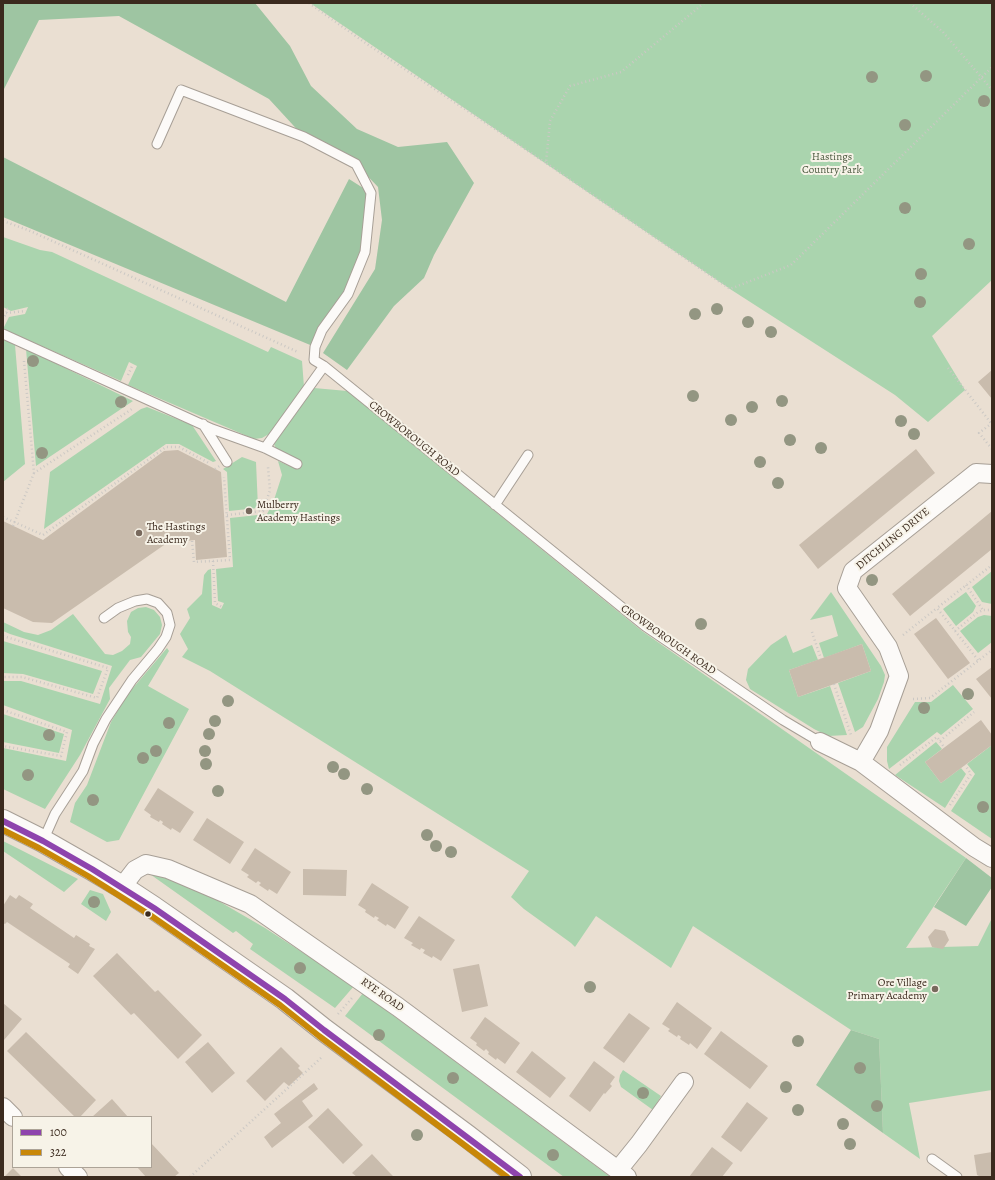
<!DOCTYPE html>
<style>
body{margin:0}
#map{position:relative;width:995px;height:1180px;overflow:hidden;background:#eadfd2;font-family:Alegreya,serif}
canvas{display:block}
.frame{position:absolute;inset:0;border:4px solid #3b2a1e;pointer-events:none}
.legend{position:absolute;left:12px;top:1116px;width:140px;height:52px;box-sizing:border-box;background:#f7f3e8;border:1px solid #aca397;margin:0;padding:5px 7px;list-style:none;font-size:12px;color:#3b2a1e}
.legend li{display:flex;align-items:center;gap:8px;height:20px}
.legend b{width:20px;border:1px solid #aca397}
</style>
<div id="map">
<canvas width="995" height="1180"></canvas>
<div class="frame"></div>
<ul class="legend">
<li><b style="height:5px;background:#8e44ad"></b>100</li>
<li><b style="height:5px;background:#c88708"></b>322</li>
</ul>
</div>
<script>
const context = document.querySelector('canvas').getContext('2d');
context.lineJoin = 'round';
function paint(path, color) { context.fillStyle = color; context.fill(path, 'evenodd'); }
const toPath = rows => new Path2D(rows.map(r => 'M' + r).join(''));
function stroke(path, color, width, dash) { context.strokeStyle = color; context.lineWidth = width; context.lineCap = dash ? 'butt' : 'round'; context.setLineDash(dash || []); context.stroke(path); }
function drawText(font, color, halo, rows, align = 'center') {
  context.font = font + ' Alegreya,serif'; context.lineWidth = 4; context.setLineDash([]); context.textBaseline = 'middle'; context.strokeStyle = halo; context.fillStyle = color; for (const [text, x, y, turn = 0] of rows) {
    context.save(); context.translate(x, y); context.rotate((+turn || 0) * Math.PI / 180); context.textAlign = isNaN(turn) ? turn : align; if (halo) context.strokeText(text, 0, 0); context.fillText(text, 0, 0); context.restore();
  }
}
paint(toPath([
 [310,3,992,3,992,280,932,336,965,390,928,422,895,395,730,289],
 [3,237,40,250,52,252,268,352,271,347,302,361,304,387,269,434,262,438,254,439,128,385,137,366,129,362,121,381,3,329,9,317,25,314,28,307,11,311,3,307],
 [3,339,15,345,25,464,3,482],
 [26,349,133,401,36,466],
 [314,388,347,391,642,631,966,858,906,948,978,946,992,918,992,1090,909,1103,920,1159,883,1133,879,1039,851,1030,693,926,671,968,596,916,575,947,571,943,524,909,511,897,529,871,210,671,182,657,188,649,180,634,190,618,187,609,202,594,204,575,208,570,211,569,212,605,221,609,224,603,218,601,216,569,233,567,230,518,267,514,273,503,282,475,278,461,294,468,297,464,277,451,274,444],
 [147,407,192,425,216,461,213,462,179,444,166,444,44,529,50,472,141,409],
 [242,457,256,462,258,508,229,511,227,472,223,469],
 [992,571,992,604,982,602,972,587],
 [831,592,881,666,885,675,884,682,878,699,863,727,855,732,838,683,871,671,862,644,824,658,819,643,838,636,832,615,810,620],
 [966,592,976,606,973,612,956,626,943,609],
 [146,607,154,610,160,617,162,625,160,634,141,657,130,660,109,688,110,699,80,755,45,809,3,789,3,748,66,761,72,730,3,705,3,681,21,681,100,704,112,666,10,634,3,631,3,622,24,632,38,635,51,630,73,614,105,654,113,655,122,651,130,644,131,637,128,632,127,621,131,612,138,608],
 [984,615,992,616,992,642,978,653,960,631,978,617],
 [786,635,793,653,812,645,818,660,789,670,798,697,830,686,847,735,828,736,814,729,750,689,746,680,748,669,771,645],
 [3,641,102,671,93,694,23,674,3,673],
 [167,648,169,651,148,686,189,709,119,840,107,842,70,822,75,803,87,785,111,722,127,695],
 [953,685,973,709,941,735,937,732,889,769,887,761,887,747,915,702,931,702],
 [3,714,64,734,59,753,3,742],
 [936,742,942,749,925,762,941,783,961,768,966,774,945,808,895,775],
 [992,745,992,839,951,811,975,774,967,764],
 [3,841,15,847,78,879,64,892,3,851],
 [147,872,191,885,265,928,354,986,335,1008,250,949,253,944,236,931,233,933],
 [90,890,103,894,111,912,106,921,81,904],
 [363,993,609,1176,608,1177,564,1177,345,1016],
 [623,1070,661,1096,653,1110,621,1087,619,1081,620,1075]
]), '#aad4ae');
paint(toPath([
 [3,3,255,3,290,46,311,86,357,129,398,147,447,142,474,183,434,255,424,278,394,306,347,370,323,353,375,269,382,220,378,187,356,164,304,137,269,99,119,16,39,20,3,91],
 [3,157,286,302,349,179,371,193,365,252,315,347,3,217],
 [966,858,992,878,992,887,966,926,934,907],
 [851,1030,879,1039,883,1133,816,1085]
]), '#9ec5a2');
paint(toPath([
 [992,370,992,399,978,382],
 [916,449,935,473,818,569,799,545],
 [178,450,221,472,227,557,196,560,195,540,167,543,52,623,33,622,3,608,3,521,43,540,164,451],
 [992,511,992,549,910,616,892,594],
 [936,618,970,663,948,679,914,634],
 [862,644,871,671,798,697,789,670],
 [992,667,992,699,976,679],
 [981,720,992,735,992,745,941,783,925,762],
 [158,788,194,812,180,833,172,828,171,830,162,824,163,822,160,820,159,822,150,817,151,815,144,810],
 [207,818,244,842,230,864,193,840],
 [255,848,291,872,277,894,269,889,268,891,259,885,261,883,258,881,256,883,247,877,249,875,241,870],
 [303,869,347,870,346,896,303,895],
 [372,883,409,907,395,929,387,924,386,926,377,920,379,918,375,916,374,918,365,912,366,910,358,905],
 [10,895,16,899,19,895,33,904,30,908,74,938,76,935,90,944,89,946,95,949,78,974,68,967,70,964,7,922,5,924,3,923,3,906],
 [419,916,455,940,441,961,433,956,432,958,423,953,425,950,421,948,420,950,411,945,413,943,404,938],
 [935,929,945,931,949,940,943,949,932,947,928,937],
 [117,953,155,992,158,990,202,1035,178,1059,134,1013,131,1015,93,976],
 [479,964,488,1006,462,1012,453,969],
 [677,1002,712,1028,697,1049,690,1043,689,1045,680,1039,681,1037,680,1036,678,1035,677,1037,668,1031,670,1029,662,1024],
 [3,1003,22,1019,4,1040,3,1039],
 [629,1013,650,1028,624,1063,603,1048],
 [485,1017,520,1043,505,1064,497,1058,496,1060,488,1054,489,1052,486,1049,484,1051,476,1045,477,1043,470,1038],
 [721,1031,768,1066,750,1089,704,1054],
 [26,1032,96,1100,80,1117,75,1117,7,1051],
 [208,1042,235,1073,212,1093,185,1062],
 [281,1047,300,1066,298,1068,303,1073,289,1086,284,1082,265,1101,246,1081],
 [532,1051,566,1078,550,1098,516,1072],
 [594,1061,615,1077,610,1084,612,1086,605,1094,604,1093,590,1112,569,1096],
 [314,1083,318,1089,302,1101,313,1116,272,1148,264,1137,281,1123,274,1114],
 [112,1099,128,1117,92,1117],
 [747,1102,768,1118,741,1152,721,1137],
 [328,1108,363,1145,343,1164,308,1127],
 [151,1143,179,1173,174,1177,146,1177,137,1167,151,1167],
 [712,1147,733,1163,722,1177,689,1177],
 [992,1152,992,1177,981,1177,977,1175,974,1155],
 [372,1154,389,1172,394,1177,357,1177,352,1173],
 [13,1168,22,1177,4,1177]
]), '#c9bcad');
const lane = toPath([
 [157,144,181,90,304,137,356,164,371,193,365,252,348,294,322,330,315,347,314,360,324,366,645,626,783,720,820,742],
 [3,334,212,429,265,448,297,464],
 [203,424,227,462],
 [265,448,324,366],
 [495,505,528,455],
 [43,841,55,814,83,771,93,744,106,719,132,680,158,649,166,637,170,625,167,613,158,603,147,599,135,601,118,608,104,618],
 [932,1159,957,1177]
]);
const street = toPath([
 [820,742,861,762,974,847,992,858],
 [861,762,879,731,899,676,888,647,847,588,853,571,976,473,992,474],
 [122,887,135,870,146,864,168,869,250,904,398,1007,627,1177],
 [3,1107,13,1117],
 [68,1167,78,1177],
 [618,1170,639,1144,684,1082]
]);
const highway = toPath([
 [3,821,43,841,92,869,122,887,154,908,285,999,324,1030,467,1136,520,1177]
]);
stroke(lane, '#a79f96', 11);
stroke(street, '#a79f96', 20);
stroke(highway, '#a79f96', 24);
stroke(toPath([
 [309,3,367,44,546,163],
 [704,3,621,72,570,86,550,121,546,163,730,289,791,265,992,67],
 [910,3,943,32,992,90],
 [3,221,28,230,298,352],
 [3,308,8,309,4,318],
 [6,313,26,311],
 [24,361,34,473,132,409],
 [948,368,991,423],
 [128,375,133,364],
 [992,423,979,433,992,449],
 [227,515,263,511,270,490,268,467],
 [3,517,43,535,166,447,179,447,209,463],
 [13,526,34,473],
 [192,541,194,562,230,560,224,477],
 [213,561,215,603,222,607],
 [966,585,983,610],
 [955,631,977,613,983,610,992,610],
 [812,632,821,659],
 [903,635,937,608],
 [3,636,108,668,97,698,22,677,3,677],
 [978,660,937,608,992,565],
 [834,684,851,735],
 [913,699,930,698,992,650],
 [3,710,67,732,61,756,3,746],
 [940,741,974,712],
 [900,765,937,737,944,747],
 [950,805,971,774,965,765],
 [338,1014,352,998],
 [190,1177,322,1057]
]), '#cbc8c4', 2.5, [1, 3]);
stroke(lane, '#fcfaf8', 9);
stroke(street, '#fcfaf8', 18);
stroke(highway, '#fcfaf8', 22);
stroke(toPath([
 [215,469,221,465]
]), '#cbc8c4', 2.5, [1, 3]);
stroke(toPath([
 [3,821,43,841,92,869,154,908,285,999,324,1030,520,1177]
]), '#8e44ad', 6);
stroke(toPath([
 [3,830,39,848,88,876,150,915,280,1005,319,1036,507,1177]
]), '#c88708', 6);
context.fillStyle = '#939682';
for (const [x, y] of [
 [926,76],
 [872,77],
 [984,101],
 [905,125],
 [905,208],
 [969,244],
 [921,274],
 [920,302],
 [717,309],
 [695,314],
 [748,322],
 [771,332],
 [33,361],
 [693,396],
 [782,401],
 [121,402],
 [752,407],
 [731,420],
 [901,421],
 [914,434],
 [790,440],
 [821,448],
 [42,453],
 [760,462],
 [778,483],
 [872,580],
 [701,624],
 [968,694],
 [228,701],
 [924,708],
 [215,721],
 [169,723],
 [209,734],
 [49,735],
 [156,751],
 [205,751],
 [143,758],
 [206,764],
 [333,767],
 [344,774],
 [28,775],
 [367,789],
 [218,791],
 [93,800],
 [983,807],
 [427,835],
 [436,846],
 [451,852],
 [94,902],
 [300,968],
 [590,987],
 [379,1035],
 [798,1041],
 [860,1068],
 [453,1078],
 [786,1087],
 [643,1093],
 [877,1106],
 [798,1110],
 [843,1124],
 [417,1135],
 [850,1144],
 [553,1155]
]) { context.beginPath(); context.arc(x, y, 6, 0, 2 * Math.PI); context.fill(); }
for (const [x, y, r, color] of [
 [249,511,4,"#78695d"],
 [139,533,4,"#78695d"],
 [148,914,3.5,"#3b2a1e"],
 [935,989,4,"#78695d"]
]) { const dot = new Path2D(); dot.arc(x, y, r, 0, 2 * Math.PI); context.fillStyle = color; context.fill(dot); stroke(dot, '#f7f3e8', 1.5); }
drawText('11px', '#4c5a40', '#f7f3e8', [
 ["Hastings",832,157],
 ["Country Park",832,170]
]);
drawText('11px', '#3b2a1e', '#f7f3e8', [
 ["CROWBOROUGH ROAD",414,439,39],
 ["DITCHLING DRIVE",893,539,-39],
 ["CROWBOROUGH ROAD",668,640,35],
 ["RYE ROAD",382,995,35]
]);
drawText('11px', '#3b2a1e', '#f7f3e8', [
 ["Mulberry",257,505],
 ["Academy Hastings",257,518],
 ["The Hastings",147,527],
 ["Academy",147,540],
 ["Ore Village",927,983,"right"],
 ["Primary Academy",927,996,"right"]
], 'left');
</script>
